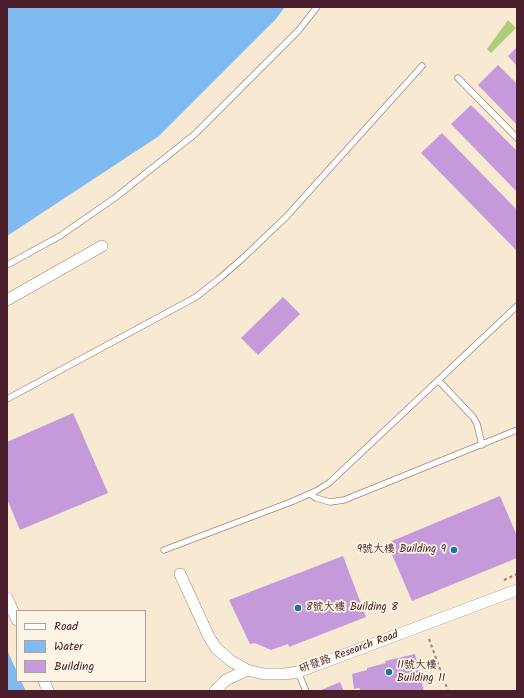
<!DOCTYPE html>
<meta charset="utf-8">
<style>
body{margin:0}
#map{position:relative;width:524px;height:698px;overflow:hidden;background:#f7e9d2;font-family:Kalam,sans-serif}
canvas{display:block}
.frame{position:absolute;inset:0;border:8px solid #4a1f2b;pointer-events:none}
.legend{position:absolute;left:16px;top:610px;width:130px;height:72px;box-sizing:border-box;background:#fcf5e5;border:1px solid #b59f9b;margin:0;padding:5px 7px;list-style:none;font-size:12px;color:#4a1f2b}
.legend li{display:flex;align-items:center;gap:8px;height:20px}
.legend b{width:20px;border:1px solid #b59f9b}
</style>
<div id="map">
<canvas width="524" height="698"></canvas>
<div class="frame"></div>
<ul class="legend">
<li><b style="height:5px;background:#fff"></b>Road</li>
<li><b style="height:11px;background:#7fbaf1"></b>Water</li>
<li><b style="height:11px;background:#c59adb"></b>Building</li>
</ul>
</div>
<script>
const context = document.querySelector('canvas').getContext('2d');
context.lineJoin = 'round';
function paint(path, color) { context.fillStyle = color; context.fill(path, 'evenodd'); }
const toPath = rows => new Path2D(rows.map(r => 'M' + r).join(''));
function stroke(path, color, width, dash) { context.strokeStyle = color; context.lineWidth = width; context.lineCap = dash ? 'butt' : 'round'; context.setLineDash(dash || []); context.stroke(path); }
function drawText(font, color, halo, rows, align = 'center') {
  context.font = font + ' Kalam,"LXGW WenKai TC",sans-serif'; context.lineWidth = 3.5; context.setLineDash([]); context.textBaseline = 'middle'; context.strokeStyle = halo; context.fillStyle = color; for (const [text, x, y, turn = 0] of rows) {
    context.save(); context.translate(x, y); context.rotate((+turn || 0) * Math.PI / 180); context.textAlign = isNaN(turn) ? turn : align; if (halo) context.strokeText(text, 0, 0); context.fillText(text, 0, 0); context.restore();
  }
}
paint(toPath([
 [508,20,516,28,491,53,487,49]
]), '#abce77');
paint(toPath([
 [7,7,285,7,275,20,159,136,7,236],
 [7,650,17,672,17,681,21,681,26,691,7,691]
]), '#7fbaf1');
paint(toPath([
 [517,47,517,66,508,56],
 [498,65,517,84,517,125,478,85],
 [471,105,517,151,517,192,451,124],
 [442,133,517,210,517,251,421,153],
 [283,297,300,314,258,355,241,338],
 [73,413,108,493,20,530,7,499,7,442],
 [500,496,517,536,517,558,412,601,387,543],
 [343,556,366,617,289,647,288,644,271,650,255,643,250,644,229,600],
 [415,654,424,691,361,691,359,688,354,689,352,674,367,670,367,668,386,663,385,661],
 [340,682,344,691,319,691]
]), '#c59adb');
const service = toPath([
 [458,78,517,138],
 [7,265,60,236,116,197,195,134,298,31,317,7],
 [438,380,473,417,477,424,482,445],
 [7,399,196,297,220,278,243,258,287,216,422,66],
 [310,494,316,498,330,502,344,500,517,430],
 [164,550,291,502,316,491,329,483,517,306],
 [298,672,306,691]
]);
const minor = toPath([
 [7,300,102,246],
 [180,574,209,637,216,648,231,661,247,670,264,674,285,674,298,672,517,590],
 [7,598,17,620],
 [44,681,48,691],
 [215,691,226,680,247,670]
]);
stroke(service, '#a0847e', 7);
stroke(minor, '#a0847e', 12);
stroke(toPath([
 [504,580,517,574],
 [429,639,448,691]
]), '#a0847e', 2, [3, 3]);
stroke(service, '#fff', 5.5);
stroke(minor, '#fff', 11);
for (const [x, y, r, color] of [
 [454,550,4,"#1f6fb2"],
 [298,608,4,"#1f6fb2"],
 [389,672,4,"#1f6fb2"]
]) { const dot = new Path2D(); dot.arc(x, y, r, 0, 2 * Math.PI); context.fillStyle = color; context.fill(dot); stroke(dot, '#fcf5e5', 1.5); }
drawText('11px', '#4a1f2b', '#fcf5e5', [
 ["9號大樓 Building 9",446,550,"right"],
 ["8號大樓 Building 8",306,608],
 ["11號大樓",397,666],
 ["Building 11",397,679]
], 'left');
drawText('11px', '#4a1f2b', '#fcf5e5', [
 ["研發路 Research Road",349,653,-20]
]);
</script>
